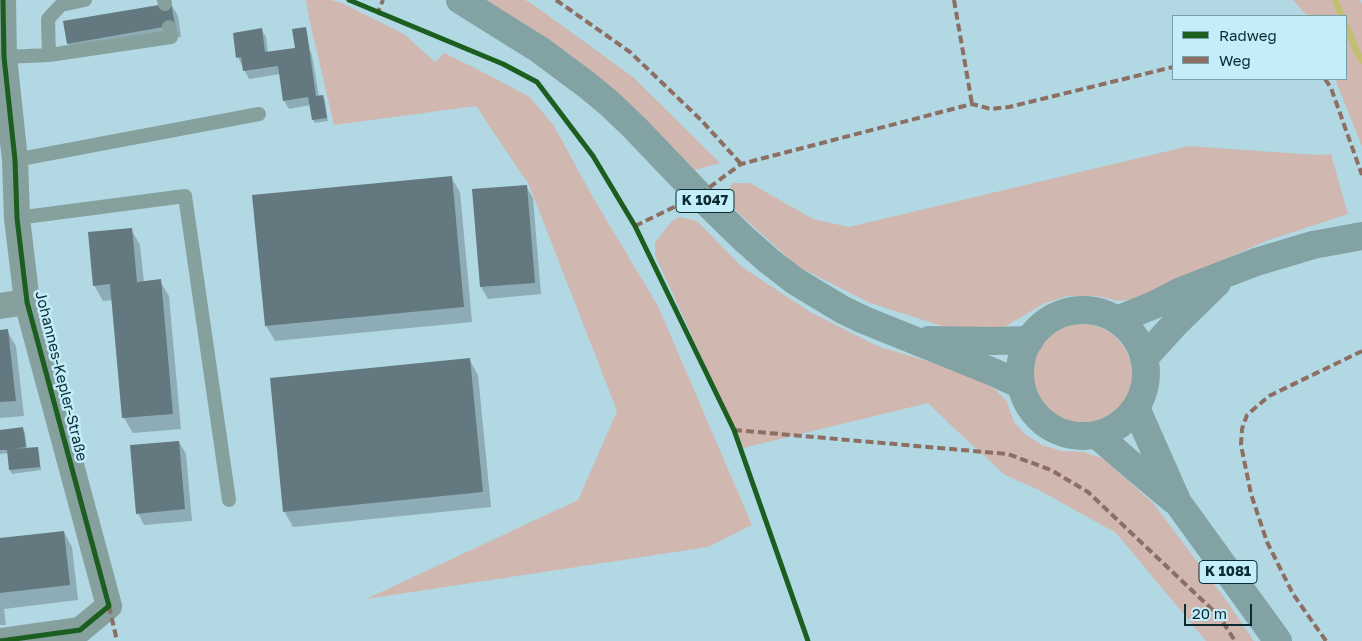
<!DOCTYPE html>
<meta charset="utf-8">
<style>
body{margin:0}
#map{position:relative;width:1362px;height:641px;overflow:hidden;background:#b1d8e3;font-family:"Golos Text",sans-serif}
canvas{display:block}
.legend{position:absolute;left:1172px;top:15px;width:175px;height:65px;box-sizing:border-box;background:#c2edf9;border:1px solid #799fa9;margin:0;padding:6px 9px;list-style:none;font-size:15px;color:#0b2b32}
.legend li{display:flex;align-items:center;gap:10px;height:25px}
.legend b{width:25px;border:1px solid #799fa9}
.scale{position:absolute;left:1184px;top:604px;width:68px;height:22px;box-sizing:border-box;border:2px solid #0b2b32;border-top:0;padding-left:6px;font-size:15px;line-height:18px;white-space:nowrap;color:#0b2b32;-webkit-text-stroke:4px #c2edf9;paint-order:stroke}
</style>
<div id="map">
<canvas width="1362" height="641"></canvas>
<ul class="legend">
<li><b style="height:6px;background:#1b5e20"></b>Radweg</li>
<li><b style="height:6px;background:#8d6e63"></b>Weg</li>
</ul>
<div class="scale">20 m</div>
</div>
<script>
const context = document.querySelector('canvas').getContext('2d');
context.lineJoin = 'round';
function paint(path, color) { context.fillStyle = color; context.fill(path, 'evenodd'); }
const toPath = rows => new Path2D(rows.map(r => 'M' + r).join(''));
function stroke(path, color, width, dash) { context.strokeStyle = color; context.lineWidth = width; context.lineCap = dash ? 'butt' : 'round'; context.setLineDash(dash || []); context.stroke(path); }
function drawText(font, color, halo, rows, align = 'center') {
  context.font = font + ' "Golos Text",sans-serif'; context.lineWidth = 5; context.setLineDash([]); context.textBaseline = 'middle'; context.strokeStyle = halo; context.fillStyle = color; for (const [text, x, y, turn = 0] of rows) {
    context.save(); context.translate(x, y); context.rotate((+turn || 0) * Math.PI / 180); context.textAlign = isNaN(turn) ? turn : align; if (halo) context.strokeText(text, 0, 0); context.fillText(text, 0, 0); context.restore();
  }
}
paint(toPath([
 [306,0,331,0,342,3,404,34,435,62,444,53,475,68,530,97,554,126,591,194,658,306,752,525,708,547,366,599,578,500,617,411,529,185,476,106,334,125,309,18],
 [481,0,525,0,531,3,633,77,720,163,695,170,589,69],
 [1293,0,1360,0,1362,4,1362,146,1335,79,1346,79,1346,16,1307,16],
 [1189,146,1273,152,1319,155,1331,154,1348,214,1266,241,1136,299,1118,301,1096,296,1067,296,1043,304,999,330,945,327,870,303,797,266,723,199,733,183,750,183,813,219,849,227],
 [679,217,697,221,742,267,810,312,877,346,967,373,996,390,1007,402,1014,422,1025,434,1042,445,1061,451,1083,452,1102,458,1153,503,1226,600,1254,641,1206,641,1116,533,1037,489,1005,475,956,430,928,403,743,448,655,255,655,243,671,222],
 '1032 374a50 50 0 1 1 100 0a50 50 0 1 1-100 0Z'
]), '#d0b8b1');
paint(toPath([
 [171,4,178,16,181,37,75,55,68,43],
 [261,29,266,37,268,53,296,49,305,29,307,32,310,50,312,55,319,97,323,96,325,100,328,121,315,123,313,120,311,105,289,109,284,101,280,74,249,79,238,57],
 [451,177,460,192,472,322,275,341,266,326,254,196],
 [526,186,533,198,541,294,488,299,481,287],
 [131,229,140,245,144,282,160,281,169,296,181,429,133,433,124,418,113,300,103,301,94,285],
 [7,331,16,346,24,416,0,418,0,332],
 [469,359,478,375,491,507,293,527,284,511],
 [22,428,25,432,27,449,37,448,39,452,41,470,12,474,10,470,8,453,0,454,0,431],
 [179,442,186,454,192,521,144,525,138,513],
 [64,532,72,547,78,600,4,609,6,625,0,625,0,539]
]), '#0003');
stroke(toPath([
 [1335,0,1342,16],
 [1346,25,1357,52,1362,60]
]), '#c3bd75', 7);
paint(toPath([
 [171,3,175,25,67,44,63,21],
 [306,27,316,96,323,95,327,118,312,120,308,97,283,101,278,66,243,71,241,57,236,58,233,33,262,28,265,52,295,48,292,29],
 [452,176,464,307,265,326,252,195],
 [527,185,535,283,480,287,472,189],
 [132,228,137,282,161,279,173,414,122,418,110,284,93,286,88,232],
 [8,329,16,401,0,402,0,330],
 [470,358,483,492,283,512,270,378],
 [23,427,26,447,12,449,38,447,40,467,9,470,7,450,0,450,0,430],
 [179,441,185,509,136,514,130,445],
 [64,531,70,585,0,593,0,538]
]), '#63787f');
stroke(toPath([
 [164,0,165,4],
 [49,55,48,19,61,5,85,0],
 [4,57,49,55,171,37,169,27],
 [15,160,259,114],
 [17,218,185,196,229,500]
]), '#86a09d', 14);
stroke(toPath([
 [0,306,27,302],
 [0,641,80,630,109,606,27,302,17,218,15,160,4,57,3,0]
]), '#86a09d', 26);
stroke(toPath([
 [460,0,540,50,587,85,610,104,635,128,699,195,743,238,769,261,795,281,843,310,864,320,993,372,1021,385],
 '1020 373a63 63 0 1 1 126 0a63 63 0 1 1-126 0Z',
 [1117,320,1154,305,1181,291,1256,262,1313,245,1362,236],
 [929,340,993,341,1030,340],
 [1144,358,1175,324,1217,283],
 [1136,408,1178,503,1278,641],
 [1097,435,1134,467,1175,501]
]), '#83a2a3', 28);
stroke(toPath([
 [556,0,630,52,701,120,741,164],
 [954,0,972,104],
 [381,14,378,12,383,0],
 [1325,79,1331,88,1362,175],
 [635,226,699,195,741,164,972,104,991,109,1009,107,1173,67],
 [734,430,1008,454,1051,470,1088,492,1219,616,1235,641],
 [109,606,117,641],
 [1326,641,1293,594,1267,542,1251,494,1241,445,1242,429,1247,415,1269,396,1362,351]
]), '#8d6e63', 4, [8, 4]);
stroke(toPath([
 [349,0,503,64,537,82,593,156,635,226,734,430,808,641],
 [0,641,80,630,109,606,27,302,17,218,15,160,4,57,3,0]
]), '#1b5e20', 5);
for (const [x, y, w] of [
 [705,201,58],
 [1228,572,58]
]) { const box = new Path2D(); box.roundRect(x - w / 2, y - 11.5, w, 23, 4); context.fillStyle = '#c2edf9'; context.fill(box); stroke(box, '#0b2b32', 1); }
drawText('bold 14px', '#0b2b32', null, [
 ["K 1047",705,201],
 ["K 1081",1228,572]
]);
drawText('15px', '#0b2b32', '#c2edf9', [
 ["Johannes-Kepler-Straße",61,376,76]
]);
</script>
